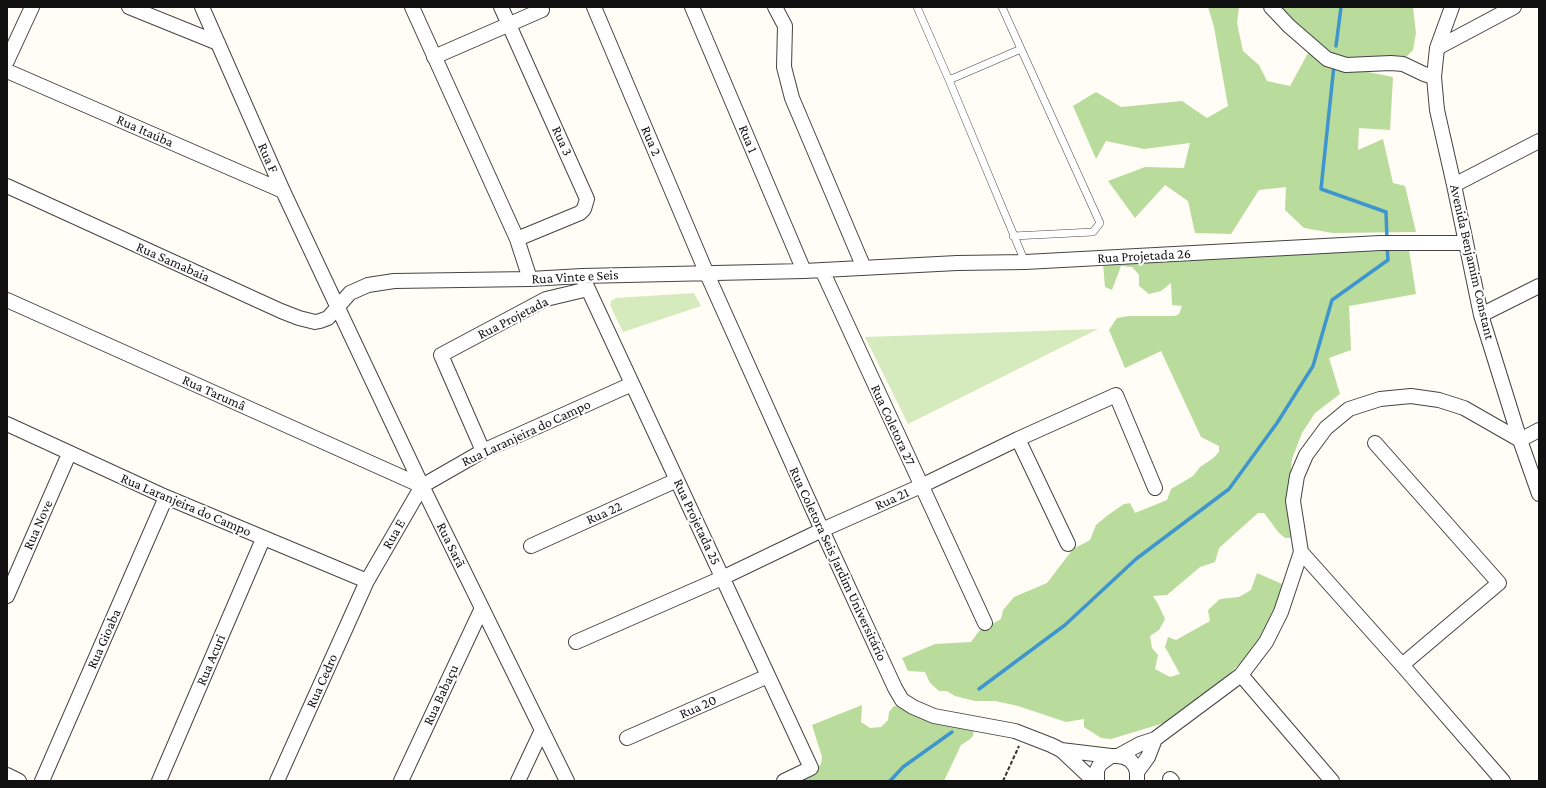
<!DOCTYPE html>
<meta charset="utf-8">
<style>
body{margin:0}
#map{position:relative;width:1546px;height:788px;overflow:hidden;background:#fffdf5;font-family:"Crimson Pro",serif}
canvas{display:block}
.frame{position:absolute;inset:0;border:8px solid #111;pointer-events:none}
</style>
<div id="map">
<canvas width="1546" height="788"></canvas>
<div class="frame"></div>
</div>
<script>
const context = document.querySelector('canvas').getContext('2d');
context.lineJoin = 'round';
function paint(path, color) { context.fillStyle = color; context.fill(path, 'evenodd'); }
const toPath = rows => new Path2D(rows.map(r => 'M' + r).join(''));
function stroke(path, color, width, dash) { context.strokeStyle = color; context.lineWidth = width; context.lineCap = dash ? 'butt' : 'round'; context.setLineDash(dash || []); context.stroke(path); }
function drawText(font, color, halo, rows, align = 'center') {
  context.font = font + ' "Crimson Pro",serif'; context.lineWidth = 4; context.setLineDash([]); context.textBaseline = 'middle'; context.strokeStyle = halo; context.fillStyle = color; for (const [text, x, y, turn = 0] of rows) {
    context.save(); context.translate(x, y); context.rotate((+turn || 0) * Math.PI / 180); context.textAlign = isNaN(turn) ? turn : align; if (halo) context.strokeText(text, 0, 0); context.fillText(text, 0, 0); context.restore();
  }
}
paint(toPath([
 [694,293,701,306,623,332,610,305,611,301,616,298],
 [1098,329,908,424,865,337]
]), '#d5ebbd');
paint(toPath([
 [1208,7,1239,7,1237,23,1243,51,1259,65,1267,81,1290,86,1313,44,1281,7,1413,7,1416,33,1413,50,1402,61,1348,68,1393,77,1390,130,1359,128,1358,150,1383,139,1393,183,1405,186,1416,232,1333,233,1304,228,1285,210,1286,187,1259,190,1231,234,1195,233,1188,201,1165,185,1135,218,1108,181,1145,167,1184,168,1190,143,1144,149,1106,141,1096,159,1073,106,1096,92,1121,107,1182,101,1207,118,1228,106,1214,27],
 [1408,244,1416,294,1349,306,1351,350,1329,358,1340,394,1315,413,1302,433,1292,459,1288,502,1292,538,1285,538,1279,533,1264,513,1258,513,1219,548,1215,562,1200,567,1167,595,1153,596,1158,604,1165,619,1159,630,1150,636,1152,648,1158,655,1155,669,1170,677,1180,674,1165,647,1168,637,1176,640,1210,621,1208,610,1220,599,1239,597,1251,590,1257,573,1282,584,1281,595,1268,630,1255,650,1219,683,1164,723,1111,739,1101,738,1084,727,1084,719,1066,722,1018,706,995,701,975,701,955,696,947,691,939,691,930,683,925,672,908,671,902,658,935,644,971,642,979,631,1001,619,1003,610,1014,597,1047,583,1073,549,1090,540,1096,525,1108,515,1124,504,1130,503,1135,513,1167,500,1171,489,1193,476,1200,467,1212,459,1219,452,1219,446,1201,437,1161,351,1125,368,1109,330,1117,318,1129,316,1175,316,1179,314,1182,306,1172,305,1171,283,1161,291,1149,294,1139,286,1139,275,1132,267,1121,266,1112,290,1105,287,1103,264],
 [862,705,861,722,870,728,881,727,888,720,889,712,894,706,904,707,974,729,973,736,969,740,961,745,944,781,793,781,816,769,821,764,822,757,812,725]
]), '#b9dc9c');
stroke(toPath([
 [1336,46,1341,7],
 [1334,65,1321,189,1386,212,1387,240],
 [979,689,1065,625,1136,559,1229,489,1277,423,1313,366,1332,300,1388,260,1387,246],
 [890,781,903,767,952,732]
]), '#3f96cf', 3.5);
const service = toPath([
 [917,7,949,80,1025,262],
 [1002,7,1100,223,1093,232,1013,236],
 [949,80,1021,49]
]);
const minor = toPath([
 [129,7,218,43],
 [202,7,283,191,338,308,422,486,567,781],
 [412,7,517,239,530,279],
 [501,7,587,199,584,209,580,213,517,239],
 [594,7,707,274,822,530,895,688,902,700,913,707,934,716,1015,731,1051,745,1061,750,1094,781],
 [692,7,804,271],
 [775,7,785,26,784,67,792,98,864,268],
 [1271,7,1289,26,1327,59,1346,65,1391,63,1403,64,1424,74,1434,77],
 [1452,7,1437,48,1434,77,1437,110,1454,185,1481,315,1520,440,1539,494],
 [1437,48,1514,7],
 [434,57,542,10],
 [7,61,32,7],
 [7,71,283,191],
 [1454,185,1539,141],
 [7,186,281,311,299,318,315,322,320,321,328,318,350,293,368,285,394,281,530,279,582,276,804,271,957,263,1025,262,1380,243,1466,243],
 [822,270,985,623],
 [582,276,811,768,784,781],
 [7,300,422,486],
 [1481,315,1539,286],
 [7,424,166,497,367,581],
 [1018,439,1068,544],
 [1520,440,1539,430],
 [1375,443,1499,583,1402,665],
 [483,451,441,355,546,299,588,289],
 [422,486,483,451,632,384],
 [531,546,677,480],
 [1301,552,1402,665,1503,781],
 [7,596,69,454],
 [576,642,722,578,822,530,921,486,1018,439,1116,395,1155,488],
 [1241,675,1332,781],
 [627,738,768,676],
 [1061,750,1111,756],
 [1118,756,1140,744,1155,739,1241,675,1266,642,1281,612,1301,552,1293,501,1297,476,1306,455,1326,428,1349,409,1380,399,1411,396,1439,400,1464,408,1520,440],
 [1137,772,1148,757,1155,739],
 [7,775,19,781],
 [1170,779,1172,781],
 [42,781,166,497],
 [159,781,263,539],
 [277,781,367,581,422,486],
 [401,781,482,608],
 [518,781,542,730],
 [1097,781,1097,770,1100,764,1111,756,1118,756,1124,757,1130,760,1135,766,1137,772,1137,781]
]);
stroke(service, '#444', 8);
stroke(minor, '#444', 16);
stroke(toPath([
 [1003,781,1019,746]
]), '#333', 2, [4, 2]);
stroke(service, '#fff', 7);
stroke(minor, '#fff', 14);
drawText('14px', '#111', '#fff', [
 ["Rua Itaúba",145,131,24],
 ["Rua 1",748,139,67],
 ["Rua 3",562,141,66],
 ["Rua 2",651,141,67],
 ["Rua F",268,158,66],
 ["Rua Projetada 26",1144,256,-3],
 ["Rua Samabaia",173,262,24],
 ["Avenida Benjamim Constant",1472,262,77],
 ["Rua Vinte e Seis",575,277,-3],
 ["Rua Projetada",513,318,-27],
 ["Rua Tarumâ",214,393,24],
 ["Rua Coletora 27",893,425,65],
 ["Rua Laranjeira do Campo",526,433,-25],
 ["Rua 21",892,499,-24],
 ["Rua Laranjeira do Campo",186,505,23],
 ["Rua 22",604,513,-24],
 ["Rua Projetada 25",697,522,65],
 ["Rua Nove",38,525,-66],
 ["Rua E",394,534,-60],
 ["Rua Sarã",451,545,64],
 ["Rua Coletora Seis Jardim Universitário",838,564,65],
 ["Rua Gioaba",104,639,-66],
 ["Rua Acuri",211,660,-67],
 ["Rua Cedro",322,681,-66],
 ["Rua Babaçu",441,695,-65],
 ["Rua 20",698,707,-24]
]);
</script>
